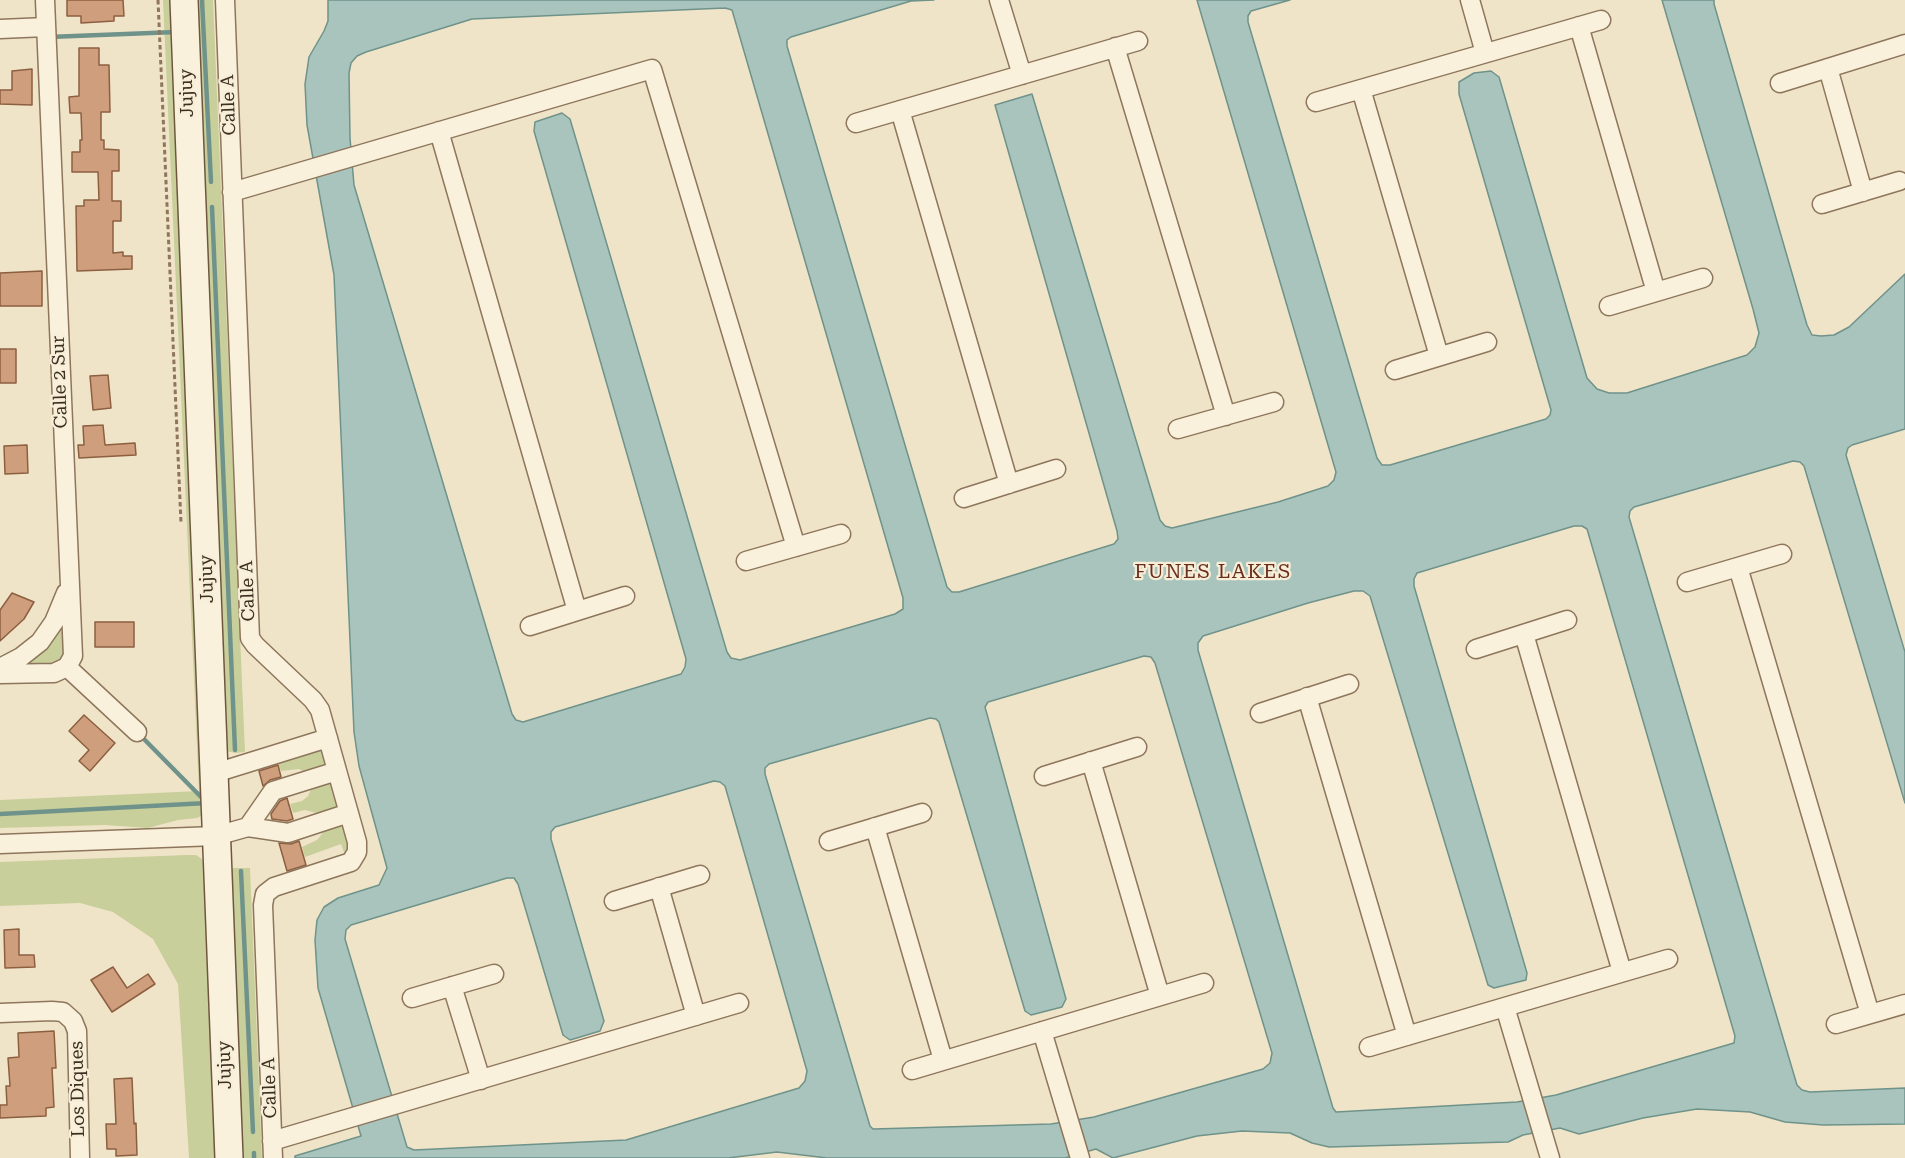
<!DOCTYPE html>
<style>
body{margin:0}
canvas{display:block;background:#f0e4c8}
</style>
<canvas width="1905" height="1158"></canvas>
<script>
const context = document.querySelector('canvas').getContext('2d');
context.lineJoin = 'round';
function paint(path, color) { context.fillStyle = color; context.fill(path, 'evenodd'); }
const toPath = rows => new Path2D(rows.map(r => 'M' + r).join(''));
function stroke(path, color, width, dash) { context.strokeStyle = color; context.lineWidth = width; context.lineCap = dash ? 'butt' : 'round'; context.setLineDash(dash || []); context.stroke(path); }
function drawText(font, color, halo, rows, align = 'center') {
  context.font = font + ' "Roboto Serif",serif'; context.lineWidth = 4.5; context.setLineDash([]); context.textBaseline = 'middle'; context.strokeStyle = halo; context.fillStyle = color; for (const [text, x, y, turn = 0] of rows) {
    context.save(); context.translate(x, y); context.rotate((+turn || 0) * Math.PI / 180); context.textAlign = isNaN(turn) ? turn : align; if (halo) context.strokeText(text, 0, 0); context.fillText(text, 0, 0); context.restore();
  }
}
paint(toPath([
 [163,0,177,0,207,813,197,818,178,820,148,828,105,825,0,828,0,800,199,791],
 [194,0,213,0,245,752,236,753,226,751],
 [58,629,64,631,63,658,58,663,51,665,30,665,28,662],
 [317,750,323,752,327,763,325,767,305,772,299,769,281,771,278,762],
 [328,783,333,785,338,806,336,810,324,815,305,810,293,813,290,804,302,801,308,796,311,789,319,784],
 [338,825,345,829,350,847,345,855,341,844,305,857,302,847,317,840,326,829],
 [187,855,196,855,202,859,205,875,217,1158,189,1158,178,984,153,939,113,912,80,903,0,906,0,862],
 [231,868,250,868,262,1158,237,1158]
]), '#c9cf9b');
const water = toPath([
 [328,0,934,0,911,1,791,37,787,40,787,46,947,587,952,592,959,592,1114,544,1118,539,1117,531,995,105,1032,94,1160,520,1165,526,1172,528,1278,502,1328,486,1334,480,1336,472,1197,0,1290,0,1251,11,1248,16,1248,22,1377,458,1382,465,1390,465,1546,419,1550,415,1551,410,1459,94,1459,82,1474,73,1491,71,1499,77,1587,378,1597,389,1609,393,1627,393,1747,355,1755,347,1759,333,1753,309,1662,0,1714,0,1714,4,1807,325,1812,335,1821,336,1834,335,1849,327,1905,274,1905,429,1852,445,1848,448,1846,455,1905,652,1905,803,1804,466,1800,462,1793,461,1634,507,1630,511,1629,517,1797,1085,1802,1090,1810,1092,1905,1088,1905,1124,1823,1125,1785,1122,1750,1112,1697,1109,1643,1118,1579,1134,1560,1128,1523,1135,1508,1142,1329,1147,1312,1143,1290,1133,1242,1131,1197,1136,1113,1158,1096,1149,1065,1158,827,1158,777,1152,728,1158,295,1158,295,1156,361,1136,318,988,315,940,317,920,324,907,338,898,379,885,387,868,359,766,354,732,334,275,307,125,305,84,309,57,324,31,328,21,328,0],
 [725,8,732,10,903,598,903,609,895,614,740,660,731,658,727,652,570,119,562,113,535,122,534,131,686,659,685,667,681,674,523,722,516,720,512,714,354,185,350,138,349,73,351,63,357,56,366,52,472,19,725,8],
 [1574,526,1582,526,1587,529,1735,1036,1734,1043,1556,1095,1517,1102,1336,1112,1333,1108,1198,650,1198,643,1203,636,1308,603,1354,591,1363,591,1370,596,1488,985,1494,988,1526,980,1527,973,1414,586,1414,579,1417,573,1574,526],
 [1144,656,1151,657,1155,663,1272,1053,1270,1063,1263,1069,1094,1117,1051,1124,873,1129,870,1126,765,774,765,768,769,764,930,718,936,719,939,722,1025,1011,1031,1015,1062,1007,1066,999,985,707,988,702,1144,656],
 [714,781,720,782,725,786,807,1071,805,1081,799,1088,626,1140,414,1150,407,1147,345,939,346,930,351,925,507,878,514,878,518,884,563,1035,570,1040,600,1031,604,1021,551,839,551,832,555,827,714,781]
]);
paint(water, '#a9c4bc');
stroke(water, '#6f938a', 1.5);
stroke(toPath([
 [202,0,211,182],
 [49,37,176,32],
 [212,207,235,750],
 [139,734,205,801],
 [0,814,207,803],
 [241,871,253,1132],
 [254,1153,254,1158]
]), '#6f938a', 4.5);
const building = toPath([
 [67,0,123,0,124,16,114,16,114,21,81,23,81,16,67,16,67,0],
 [79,48,99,48,99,65,109,65,110,112,101,112,101,140,104,140,104,149,119,150,119,171,112,171,112,201,121,201,121,221,113,221,113,253,123,252,123,256,132,256,132,269,77,271,76,206,84,206,84,200,99,200,98,172,72,172,72,152,80,152,80,140,82,140,81,113,70,113,69,97,79,96,79,48],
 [32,69,32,105,0,104,0,90,12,90,12,71,32,69],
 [42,271,42,306,0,306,0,273,42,271],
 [0,349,16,349,16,383,0,383,0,349],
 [108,375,111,408,93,410,90,376,108,375],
 [103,425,105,445,135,443,136,455,79,458,78,445,84,445,83,426,103,425],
 [27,445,28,473,5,474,4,446,27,445],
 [12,593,34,602,24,619,0,641,0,610,12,593],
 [95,622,134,622,134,647,95,647,95,622],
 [84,715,115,743,90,771,79,761,89,750,69,731,84,715],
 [278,765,281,777,270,780,263,786,259,771,278,765],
 [287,798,293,819,287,821,272,819,271,814,280,801,287,798],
 [299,841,306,865,287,871,279,843,291,844,299,841],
 [19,929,19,955,34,955,35,967,5,968,4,930,19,929],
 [113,967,127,988,148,974,155,984,112,1012,91,980,113,967],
 [54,1031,56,1068,52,1068,54,1107,46,1108,46,1116,0,1118,0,1105,7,1105,6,1086,10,1086,8,1058,19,1057,18,1033,54,1031],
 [132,1078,134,1124,136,1123,137,1155,116,1156,116,1149,107,1149,106,1124,116,1124,114,1079,132,1078]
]);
paint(building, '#cf9f7d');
stroke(building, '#8d5f41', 1.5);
const street = toPath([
 [45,0,73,656,67,667],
 [225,0,250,638,255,645,313,700,320,710,357,842,357,852,351,862,274,887,265,894,263,905,273,1158],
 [999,0,1022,75],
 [1470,0,1485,53],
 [1579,26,1656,292],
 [0,29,46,27],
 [1115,47,1226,416],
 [1828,68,1863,192],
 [1780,83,1905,44],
 [1361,89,1439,356],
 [1316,102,1601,20],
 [900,110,1009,484],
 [856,123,1138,41],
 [439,131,577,611],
 [232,192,652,69,796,547],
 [1822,204,1899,181],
 [1609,306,1703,278],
 [1395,370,1487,342],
 [1178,429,1274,402],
 [964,498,1056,469],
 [746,561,841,534],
 [1738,567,1870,1014],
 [1687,582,1782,554],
 [530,626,625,596],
 [1524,634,1622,972],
 [1476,649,1567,620],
 [67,667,137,732],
 [0,668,21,657,40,642,54,622,66,593],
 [0,674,54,673,67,667],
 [1307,697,1407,1036],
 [1260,713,1349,684],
 [1091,761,1160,996],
 [215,773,328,738],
 [1044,776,1137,747],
 [248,827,273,791,337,771],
 [875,827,943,1060],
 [829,841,922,813],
 [0,844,216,836,248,827,288,833,349,813],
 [659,887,696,1016],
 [614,901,700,875],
 [452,986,481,1080],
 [412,998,494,974],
 [1505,1007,1550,1158],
 [0,1013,52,1011,63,1012,73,1021,77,1031,80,1158],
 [1836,1024,1905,1004],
 [1042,1031,1080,1158],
 [1369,1047,1668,959],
 [912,1070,1204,983],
 [272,1141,739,1003]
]);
const secondary = toPath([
 [184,0,229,1158]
]);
stroke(street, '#8d765c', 21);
stroke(secondary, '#6f573f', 30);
stroke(toPath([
 [158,0,181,523]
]), '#8d765c', 3, [4.5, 3]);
stroke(street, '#faf1dc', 18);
stroke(secondary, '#faf1dc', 27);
drawText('18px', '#3d2e20', '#f7eed8', [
 ["Jujuy",187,93,-92],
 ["Calle A",229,105,-92],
 ["Calle 2 Sur",60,382,-92],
 ["Jujuy",207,579,-92],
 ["Calle A",248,591,-92],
 ["Jujuy",225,1065,-92],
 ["Calle A",270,1088,-92],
 ["Los Diques",78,1089,-91]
]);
context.letterSpacing = '1.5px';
drawText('20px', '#6b2e1e', '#f7eed8', [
 ["FUNES LAKES",1213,572]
]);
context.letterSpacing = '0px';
</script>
